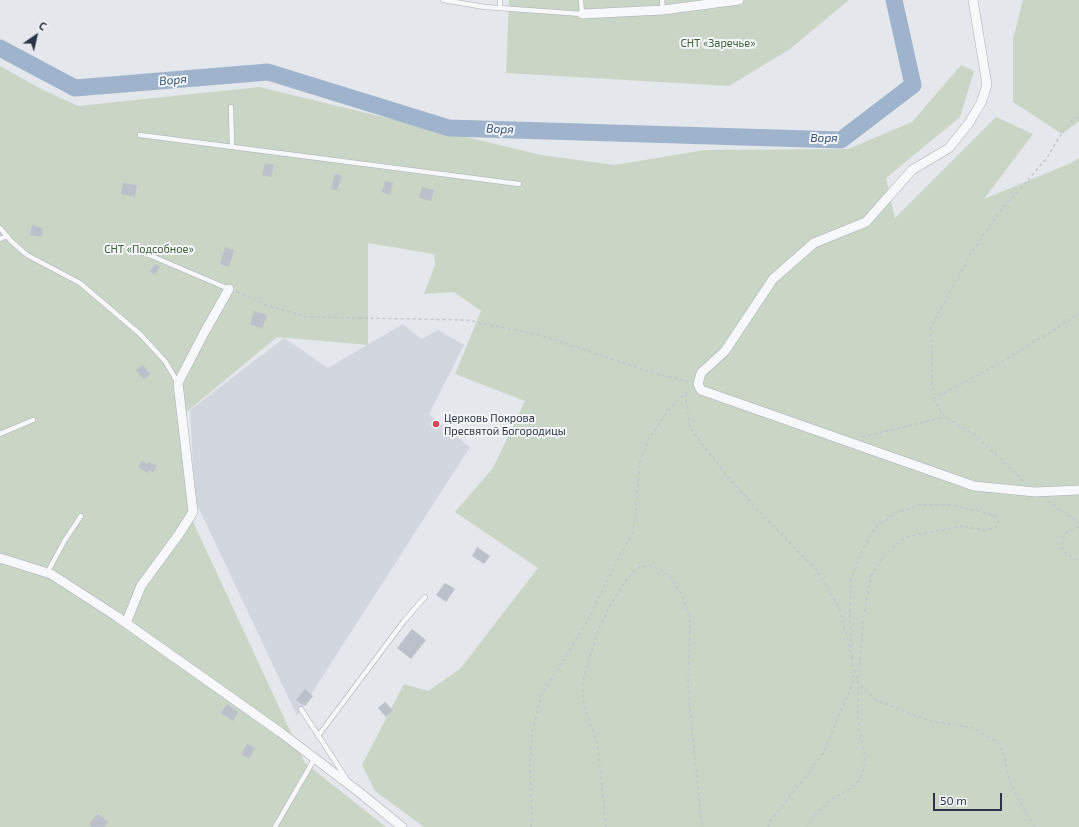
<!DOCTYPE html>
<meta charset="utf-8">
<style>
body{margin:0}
#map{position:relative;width:1079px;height:827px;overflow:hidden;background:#e4e7ec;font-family:"Exo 2",sans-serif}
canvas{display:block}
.north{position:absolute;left:16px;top:16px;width:40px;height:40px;-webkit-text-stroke:3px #f4f6f9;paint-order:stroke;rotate:34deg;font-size:11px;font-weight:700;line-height:16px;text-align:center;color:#2b3445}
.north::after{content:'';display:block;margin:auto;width:14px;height:18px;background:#2b3445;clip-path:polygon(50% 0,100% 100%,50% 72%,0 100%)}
.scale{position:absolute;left:933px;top:793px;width:69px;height:18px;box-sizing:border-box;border:2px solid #2b3445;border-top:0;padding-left:5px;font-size:12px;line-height:14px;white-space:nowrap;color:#2b3445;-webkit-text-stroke:3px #f4f6f9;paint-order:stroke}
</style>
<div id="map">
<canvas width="1079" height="827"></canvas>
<div class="north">С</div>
<div class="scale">50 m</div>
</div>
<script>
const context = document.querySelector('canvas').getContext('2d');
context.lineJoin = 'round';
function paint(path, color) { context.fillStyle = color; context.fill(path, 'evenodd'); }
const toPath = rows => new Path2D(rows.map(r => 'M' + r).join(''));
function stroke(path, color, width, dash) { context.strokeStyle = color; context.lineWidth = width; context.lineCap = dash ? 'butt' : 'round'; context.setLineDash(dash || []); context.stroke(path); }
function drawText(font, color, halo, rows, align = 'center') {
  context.font = font + ' "Exo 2",sans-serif'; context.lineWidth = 4; context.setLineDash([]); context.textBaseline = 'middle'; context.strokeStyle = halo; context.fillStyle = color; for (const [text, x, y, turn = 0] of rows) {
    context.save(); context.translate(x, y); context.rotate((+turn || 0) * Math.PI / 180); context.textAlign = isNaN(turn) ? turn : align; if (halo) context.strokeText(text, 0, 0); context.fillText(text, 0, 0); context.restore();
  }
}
paint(toPath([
 [403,324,421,339,438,330,464,345,429,414,470,447,297,716,195,500,190,410,284,338,328,368]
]), '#d2d6de');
paint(toPath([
 [479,0,849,0,790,49,729,86,506,73,509,0],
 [1023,0,1079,0,1079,121,1062,134,1013,102,1013,39],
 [961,65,974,71,960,117,886,178,895,218,996,117,1033,134,984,199,1071,163,1079,158,1079,827,424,827,375,791,362,765,404,684,428,691,460,669,538,568,455,512,493,468,525,401,455,374,481,311,454,292,424,294,435,265,434,254,368,243,368,345,277,337,184,414,188,511,305,763,386,827,0,827,0,66,43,90,78,106,259,87,541,155,615,165,705,150,848,149,912,122]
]), '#c9d6c5');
stroke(toPath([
 [0,48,75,88,268,72,449,128,841,140,913,85,894,0]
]), '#9fb4cc', 17);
paint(toPath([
 [265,163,274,165,271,177,262,175],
 [335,174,342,176,337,191,331,189],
 [385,181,393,183,390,195,382,192],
 [123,183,137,185,135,197,121,194],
 [422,187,434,190,431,201,419,198],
 [32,225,43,228,41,237,30,235],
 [225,247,234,250,229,267,220,264],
 [155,264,160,267,155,275,150,271],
 [254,311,267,315,262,329,250,324],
 [143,365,150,374,144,379,136,370],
 [142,461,147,464,149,462,157,466,153,472,149,470,148,473,138,467],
 [477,547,490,556,484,564,472,556],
 [445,583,455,589,446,602,436,595],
 [412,629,426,640,411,659,397,648],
 [305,689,313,696,305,706,296,700],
 [385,702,393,710,386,717,378,708],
 [227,704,238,712,233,721,221,713],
 [247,744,255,748,249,759,241,754],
 [98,814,108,822,104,827,92,827,89,824]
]), '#bbc0ca');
const service = toPath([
 [443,0,485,7,582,14,581,0],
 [500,0,500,8],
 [662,0,663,10],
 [231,107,232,147],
 [140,135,519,184],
 [0,228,11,241,27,255,80,283,140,334,165,361,178,383],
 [0,239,7,236],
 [135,249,229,289],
 [0,434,33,420],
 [47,573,65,540,81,516],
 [301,709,346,778],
 [318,736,404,621,425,597],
 [275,827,315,758]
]);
const minor = toPath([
 [973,0,987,85,981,103,969,123,949,148,912,170,866,222,814,243,773,279,725,351,701,373,698,384,701,390,974,486,1035,492,1079,490],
 [582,14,663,10,739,0],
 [0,558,51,574,116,616,280,732,359,792,402,827],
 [126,623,141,586,179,534,193,512,178,383,204,333,229,289]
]);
stroke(service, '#a9aeb7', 5.5);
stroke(minor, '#a9aeb7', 10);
stroke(toPath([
 [237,292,269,306,307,317,467,320,540,335,656,374,690,382],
 [685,394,690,428,732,482,775,528,816,569,839,607,852,658],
 [933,399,1005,360,1079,314],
 [862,437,945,417],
 [1023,481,975,435,945,417,933,399,931,327,971,253,998,214,1047,158,1058,139,1071,121,1079,117],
 [1048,501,1079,523],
 [1079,527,1065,533,1061,547,1068,555,1079,561],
 [853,664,858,683,876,700,930,721,974,728,997,742,1004,755,1007,772,1012,787,1028,817,1036,827],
 [531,827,532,815,530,766,532,733,542,693,561,665,591,614,619,557,632,535,635,519,640,461,649,438,675,402,690,390],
 [606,827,598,748,594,733,585,711,583,696,584,676,598,631,609,607,624,583,637,568,651,565,669,575,683,596,690,618,688,689,702,827],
 [768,827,772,819,823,754,853,682,850,617,851,579,862,551,874,529,895,513,920,505,949,505,980,511,994,516,999,522,995,528,984,530,963,526,906,537,884,555,871,576,864,615,859,668,858,712,859,730,865,757,864,769,859,781,846,791,831,800,817,812,806,827]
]), '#c2c5cb', 1.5, [3, 3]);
stroke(service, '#f7f8fa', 4.5);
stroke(minor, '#f7f8fa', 9);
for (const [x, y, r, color] of [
 [436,424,4,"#d1495b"]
]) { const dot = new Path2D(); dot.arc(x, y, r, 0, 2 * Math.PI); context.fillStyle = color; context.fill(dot); stroke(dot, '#f4f6f9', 1.5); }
drawText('11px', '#3f6138', '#f4f6f9', [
 ["СНТ «Заречье»",718,43],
 ["СНТ «Подсобное»",149,249]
]);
drawText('11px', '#2b3445', '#f4f6f9', [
 ["Церковь Покрова",444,418],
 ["Пресвятой Богородицы",444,431]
], 'left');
drawText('italic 12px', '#34527a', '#f4f6f9', [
 ["Воря",173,80,-5],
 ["Воря",500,129,2],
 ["Воря",824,138]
]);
</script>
